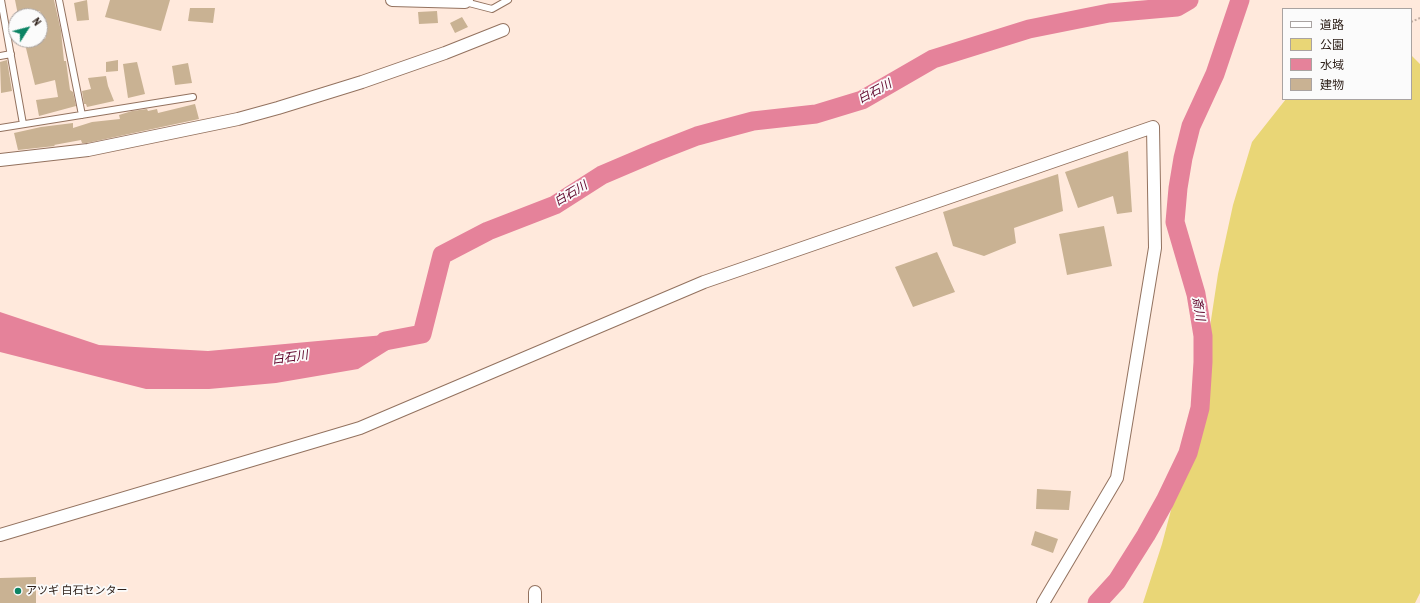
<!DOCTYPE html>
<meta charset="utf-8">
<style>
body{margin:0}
#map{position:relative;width:1420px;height:603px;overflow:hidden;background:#ffe9dc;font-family:"Archivo Narrow","Noto Sans JP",sans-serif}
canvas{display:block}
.legend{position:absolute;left:1282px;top:8px;width:130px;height:92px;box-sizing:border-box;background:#fbfbfb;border:1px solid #a9a3a1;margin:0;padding:5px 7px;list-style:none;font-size:12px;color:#2e2019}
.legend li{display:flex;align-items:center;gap:8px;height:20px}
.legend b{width:20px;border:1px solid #a9a3a1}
.north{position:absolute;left:8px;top:8px;width:40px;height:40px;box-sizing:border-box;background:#fbfbfb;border:1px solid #a9a3a1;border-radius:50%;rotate:54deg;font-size:11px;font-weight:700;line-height:16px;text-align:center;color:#2e2019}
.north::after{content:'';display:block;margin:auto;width:14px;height:18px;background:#0c8464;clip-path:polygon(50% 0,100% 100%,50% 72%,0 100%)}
</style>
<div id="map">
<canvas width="1420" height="603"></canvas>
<ul class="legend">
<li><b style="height:5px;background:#fff"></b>道路</li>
<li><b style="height:11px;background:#e9d676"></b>公園</li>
<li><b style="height:11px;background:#e5829a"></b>水域</li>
<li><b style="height:11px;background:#c9b293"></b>建物</li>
</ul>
<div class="north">N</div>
</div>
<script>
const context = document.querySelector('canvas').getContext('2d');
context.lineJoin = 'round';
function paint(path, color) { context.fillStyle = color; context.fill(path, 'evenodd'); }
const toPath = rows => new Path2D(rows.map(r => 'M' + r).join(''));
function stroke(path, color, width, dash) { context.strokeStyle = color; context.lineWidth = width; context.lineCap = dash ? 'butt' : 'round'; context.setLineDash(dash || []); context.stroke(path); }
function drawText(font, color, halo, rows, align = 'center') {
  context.font = font + ' "Archivo Narrow","Noto Sans JP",sans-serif'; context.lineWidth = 3.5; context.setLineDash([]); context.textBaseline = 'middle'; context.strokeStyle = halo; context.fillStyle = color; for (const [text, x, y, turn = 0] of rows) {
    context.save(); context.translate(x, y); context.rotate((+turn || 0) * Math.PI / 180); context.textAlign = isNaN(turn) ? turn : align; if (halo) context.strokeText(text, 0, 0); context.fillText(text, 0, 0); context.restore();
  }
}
paint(toPath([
 [1411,55,1420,64,1420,593,1415,603,1143,603,1162,544,1197,412,1218,274,1233,205,1252,142,1286,99,1411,99]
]), '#e9d676');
paint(toPath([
 [0,312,99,345,208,351,417,332,358,369,276,383,209,389,146,389,0,352]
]), '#e5829a');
stroke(toPath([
 [385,341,422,334,442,255,488,231,555,205,602,175,656,152,697,136,753,121,816,114,862,100,933,59,1029,29,1109,13,1177,7,1189,0],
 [1097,603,1117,581,1146,535,1165,501,1188,453,1200,408,1203,362,1203,336,1196,294,1175,222,1178,188,1183,158,1191,126,1215,74,1240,0]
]), '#e5829a', 19);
paint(toPath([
 [15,0,54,0,61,31,64,61,66,61,70,90,73,92,76,106,39,116,36,100,58,97,55,80,35,85,25,44,46,38,40,11,18,15],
 [87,0,89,20,77,21,74,3],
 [110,0,170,0,161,31,105,17],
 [190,8,215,8,213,23,188,21],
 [437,11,438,23,419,24,418,12],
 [462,17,468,27,455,33,450,23],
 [7,60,12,91,1,93,0,62],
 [118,60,118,71,106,72,106,62],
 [137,62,145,94,128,98,123,64],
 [188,63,192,83,175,85,172,66],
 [106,76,108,86,114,101,87,107,86,104,84,104,82,91,91,89,88,78],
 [195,104,199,119,87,143,82,143,81,140,54,145,55,146,18,150,14,133,41,127,73,123,73,128,92,122,120,119,119,115,132,111,147,109,148,111,157,109,158,113],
 [1128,151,1132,212,1117,214,1113,196,1078,208,1065,172],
 [1058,174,1063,211,1014,228,1016,243,984,256,953,246,943,212],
 [1104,226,1112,266,1067,275,1059,234],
 [937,252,955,292,913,307,895,267],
 [1037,489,1071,491,1069,510,1036,509],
 [1035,531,1058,539,1053,553,1031,545],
 [36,577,36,603,0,603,0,578]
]), '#c9b293');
const lane = toPath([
 [1,0,23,124],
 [59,0,82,115],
 [465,2,492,9,508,0],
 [0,56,11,54],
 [0,128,193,97]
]);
const street = toPath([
 [392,0,465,2,467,0],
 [0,160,88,150,238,119,278,108,362,82,445,53,503,30],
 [0,535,360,428,704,282,1153,127,1155,248,1117,478,1043,603],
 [535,592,535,603]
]);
stroke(lane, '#93725f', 8);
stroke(street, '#93725f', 14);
stroke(toPath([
 [1411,22,1420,18]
]), '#c0aca1', 2, [2, 2]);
stroke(lane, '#fff', 6);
stroke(street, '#fff', 12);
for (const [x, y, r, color] of [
 [18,591,4,"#0c8464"]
]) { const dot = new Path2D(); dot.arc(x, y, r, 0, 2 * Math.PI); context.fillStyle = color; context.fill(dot); stroke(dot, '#fbfbfb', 1.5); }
drawText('11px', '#2e2019', '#fbfbfb', [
 ["アツギ 白石センター",26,591]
], 'left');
drawText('italic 12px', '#5f0329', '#fbfbfb', [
 ["白石川",875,92,-28],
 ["白石川",571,194,-31],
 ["斎川",1198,309,80],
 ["白石川",290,358,-8]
]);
</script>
